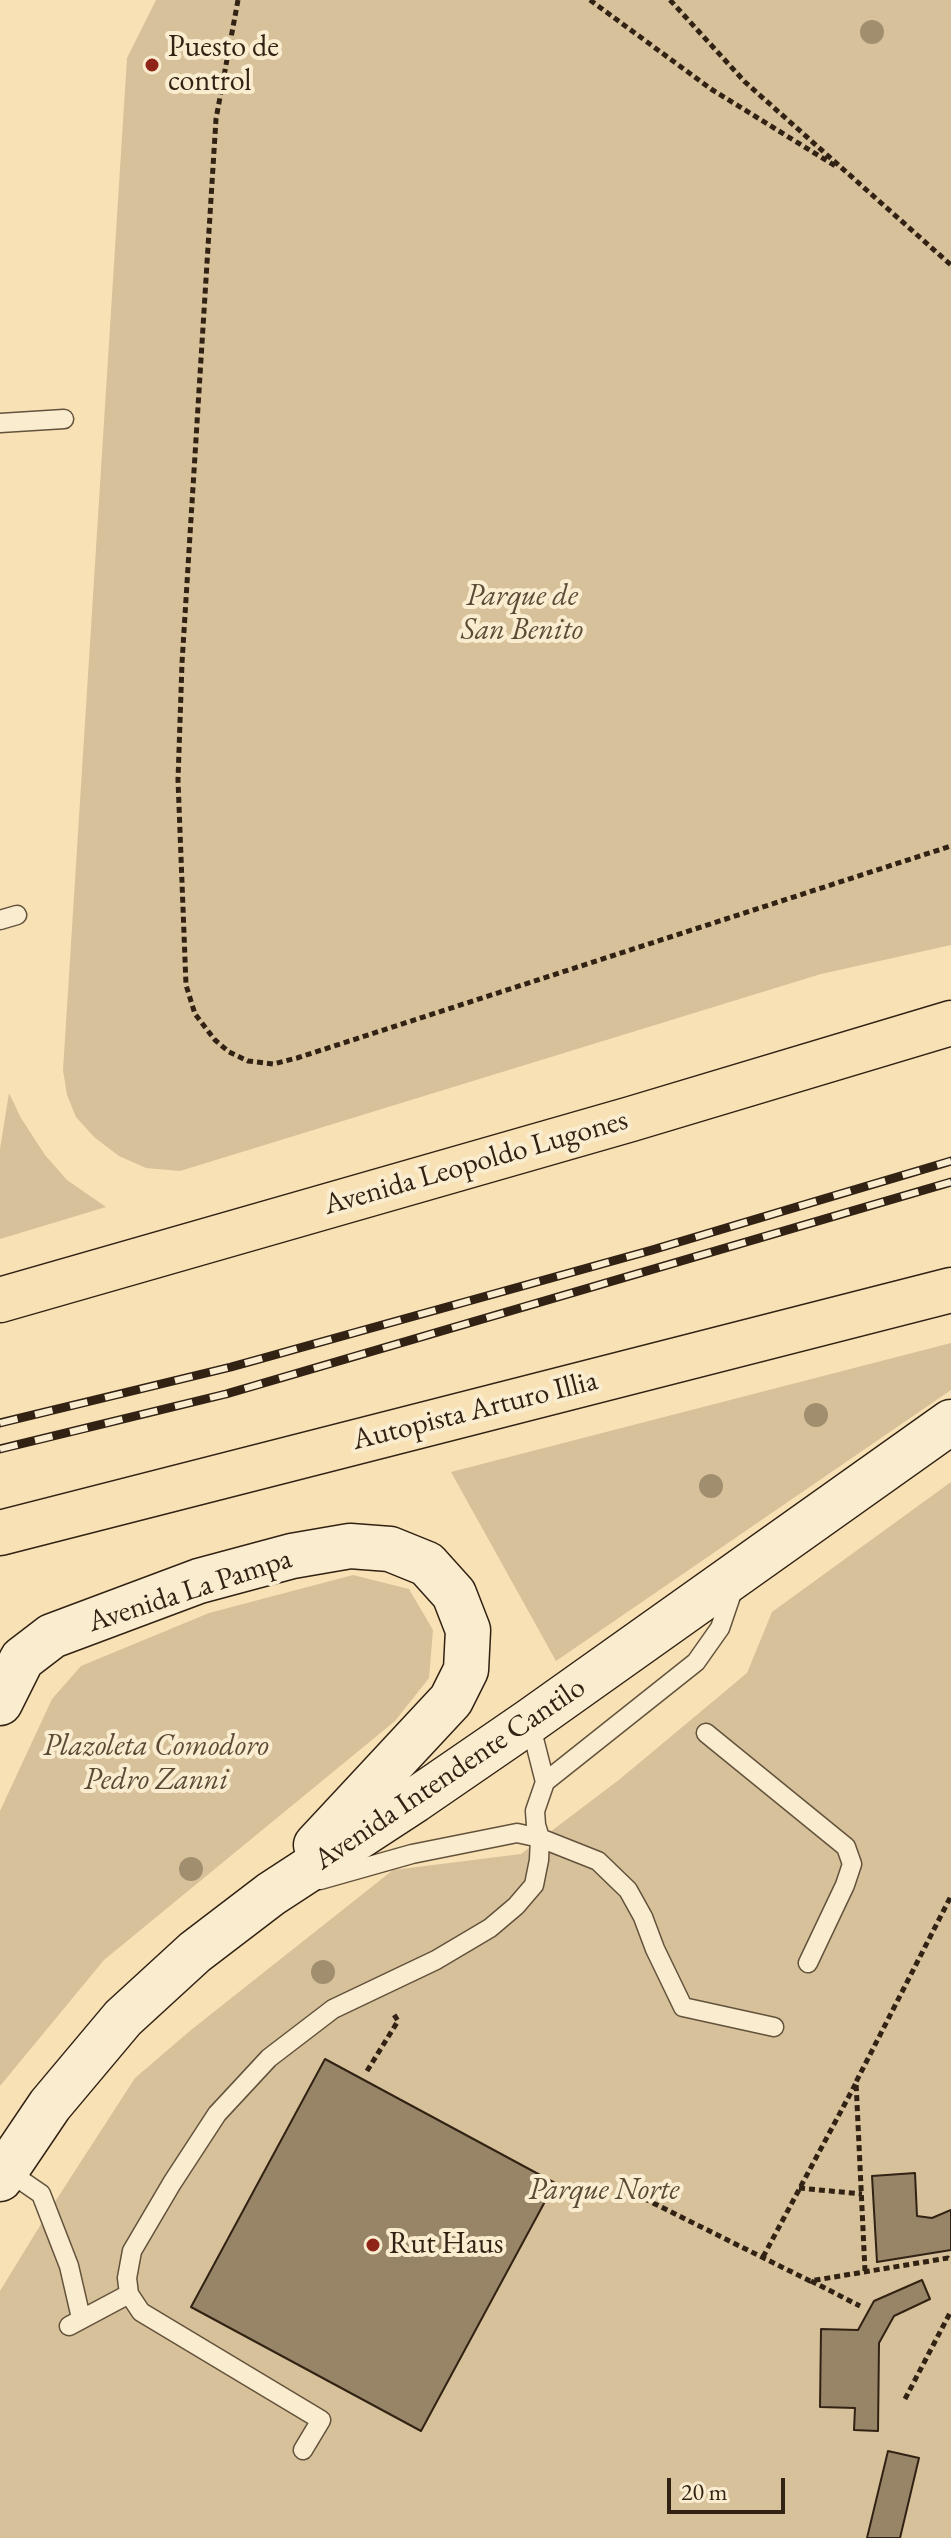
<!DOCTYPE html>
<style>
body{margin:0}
#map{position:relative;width:951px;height:2538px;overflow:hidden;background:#f7e1b5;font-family:"EB Garamond",serif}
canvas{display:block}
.scale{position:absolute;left:667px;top:2478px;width:118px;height:36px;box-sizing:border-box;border:4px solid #322214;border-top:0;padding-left:10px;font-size:24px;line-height:28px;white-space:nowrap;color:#322214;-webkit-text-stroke:6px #faeccf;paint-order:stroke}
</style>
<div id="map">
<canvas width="951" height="2538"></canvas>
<div class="scale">20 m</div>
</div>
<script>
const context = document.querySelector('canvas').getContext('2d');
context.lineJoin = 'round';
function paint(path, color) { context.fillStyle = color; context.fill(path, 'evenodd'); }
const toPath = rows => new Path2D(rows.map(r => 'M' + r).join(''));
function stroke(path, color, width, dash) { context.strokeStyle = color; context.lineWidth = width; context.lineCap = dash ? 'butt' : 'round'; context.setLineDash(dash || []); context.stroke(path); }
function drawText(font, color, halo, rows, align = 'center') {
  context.font = font + ' "EB Garamond",serif'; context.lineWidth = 8; context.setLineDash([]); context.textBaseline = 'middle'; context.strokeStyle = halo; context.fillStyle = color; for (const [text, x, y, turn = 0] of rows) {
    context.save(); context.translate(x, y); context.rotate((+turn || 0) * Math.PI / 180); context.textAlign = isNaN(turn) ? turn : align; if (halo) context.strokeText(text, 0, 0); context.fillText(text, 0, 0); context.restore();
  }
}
paint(toPath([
 [156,0,951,0,951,945,821,974,180,1171,146,1168,119,1156,94,1137,76,1117,67,1095,63,1070,127,58],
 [9,1093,21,1118,45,1155,67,1180,106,1207,0,1239,0,1149],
 [951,1343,951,1390,556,1661,451,1472],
 [951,1482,951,2538,0,2538,0,2291,49,2211,135,2078,191,2030,393,1870,521,1854,620,1779,747,1673,772,1612],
 [353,1575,409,1589,433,1630,429,1678,395,1721,104,1960,0,2086,0,1811,52,1699,81,1666,209,1613]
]), '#d6c19a');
const building = toPath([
 [325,2059,555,2183,421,2431,191,2307,325,2059],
 [915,2173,917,2216,932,2218,951,2210,951,2250,877,2262,872,2176,915,2173],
 [922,2280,930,2299,894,2316,879,2343,878,2431,854,2430,855,2408,820,2407,821,2329,858,2330,874,2301,922,2280],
 [888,2451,919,2458,900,2538,867,2538,888,2451]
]);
paint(building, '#988568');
stroke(building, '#322214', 2);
const lane = toPath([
 [0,423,64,419],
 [0,920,17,915],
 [530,1723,545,1782],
 [706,1733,846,1847,852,1864,845,1885,808,1963],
 [320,1880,412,1854,517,1833,540,1838,598,1861,628,1890,643,1917,655,1949,683,2007,774,2027],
 [6,2170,41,2194,69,2266,81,2318],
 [69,2326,129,2294],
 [303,2450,321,2420,141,2312,129,2294,127,2278,132,2251,172,2183,217,2114,269,2058,333,2009,436,1960,490,1928,516,1906,534,1885,539,1860,540,1838,536,1825,535,1811,545,1782,696,1662,720,1628,735,1584]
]);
const secondary = toPath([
 [0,1703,22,1659,52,1636,199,1581,292,1556,350,1546,390,1549,427,1564,454,1594,468,1630,466,1670,451,1700,316,1845],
 [0,2179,50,2105,123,2018,195,1952,271,1894,415,1800,530,1721,951,1422]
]);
const highway = toPath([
 [0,1300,631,1119,951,1023],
 [0,1533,951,1290]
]);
stroke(lane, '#63523c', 21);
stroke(secondary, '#322214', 47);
stroke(highway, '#322214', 47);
stroke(toPath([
 [238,0,216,119,182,663,178,780,186,985,195,1014,215,1040,229,1052,248,1061,273,1064,297,1058,951,846],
 [590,0,711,89,837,167],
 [670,0,745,82,951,265],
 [367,2071,398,2021,393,2013],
 [799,2188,862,2194],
 [635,2194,810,2281,948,2258,951,2260],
 [763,2257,856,2083],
 [865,2271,856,2082,951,1896],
 [811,2281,860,2306],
 [905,2399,951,2311]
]), '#322214', 5, [6, 4]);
stroke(lane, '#faeccf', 18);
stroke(secondary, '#faeccf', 44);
stroke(highway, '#f7e1b5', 44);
const rail = toPath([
 [0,1423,231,1367,652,1250,951,1161],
 [0,1449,226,1394,951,1182]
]);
stroke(rail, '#322214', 9);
stroke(rail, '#faeccf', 6, [18]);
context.fillStyle = '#a18e6f';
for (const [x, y] of [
 [872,32],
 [816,1415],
 [711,1486],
 [191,1869],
 [323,1972]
]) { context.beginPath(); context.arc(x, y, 12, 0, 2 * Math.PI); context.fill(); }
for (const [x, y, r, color] of [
 [152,65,8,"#8f2418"],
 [373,2245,8,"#8f2418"]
]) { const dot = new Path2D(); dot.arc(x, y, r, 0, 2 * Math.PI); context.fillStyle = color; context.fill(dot); stroke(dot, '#faeccf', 3); }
drawText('30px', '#322214', '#faeccf', [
 ["Puesto de",168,48],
 ["control",168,82],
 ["Rut Haus",389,2245]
], 'left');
drawText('italic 30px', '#5b4a36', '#faeccf', [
 ["Parque de",522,597],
 ["San Benito",522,631],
 ["Plazoleta Comodoro",156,1747],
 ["Pedro Zanni",156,1781],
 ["Parque Norte",604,2191]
]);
drawText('30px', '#322214', '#faeccf', [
 ["Avenida Leopoldo Lugones",476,1163,-16],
 ["Autopista Arturo Illia",475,1411,-14],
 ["Avenida La Pampa",190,1591,-18],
 ["Avenida Intendente Cantilo",450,1774,-34]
]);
</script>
